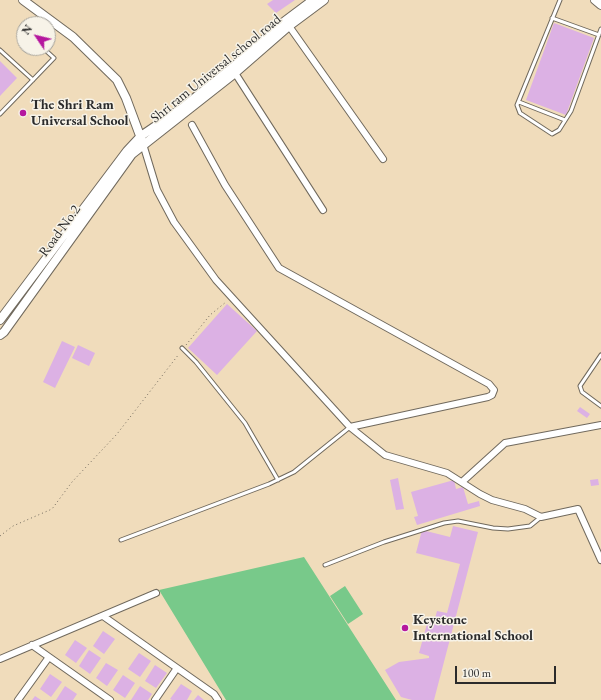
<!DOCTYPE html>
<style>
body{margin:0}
#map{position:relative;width:601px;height:700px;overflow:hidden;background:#f0dcbb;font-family:"EB Garamond",serif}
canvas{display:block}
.north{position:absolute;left:16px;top:16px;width:40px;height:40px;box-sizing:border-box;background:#f7f3e8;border:1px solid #a5a39c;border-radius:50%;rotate:305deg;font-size:11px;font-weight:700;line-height:16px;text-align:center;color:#2b2b2b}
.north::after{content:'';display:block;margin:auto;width:14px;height:18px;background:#b5179e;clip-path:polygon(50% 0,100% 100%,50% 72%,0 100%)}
.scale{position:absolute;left:455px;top:666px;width:101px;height:18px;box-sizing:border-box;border:2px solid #2b2b2b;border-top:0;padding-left:5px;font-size:12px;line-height:14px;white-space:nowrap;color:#2b2b2b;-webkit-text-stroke:3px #f7f3e8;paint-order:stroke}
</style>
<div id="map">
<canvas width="601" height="700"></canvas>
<div class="north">N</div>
<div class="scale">100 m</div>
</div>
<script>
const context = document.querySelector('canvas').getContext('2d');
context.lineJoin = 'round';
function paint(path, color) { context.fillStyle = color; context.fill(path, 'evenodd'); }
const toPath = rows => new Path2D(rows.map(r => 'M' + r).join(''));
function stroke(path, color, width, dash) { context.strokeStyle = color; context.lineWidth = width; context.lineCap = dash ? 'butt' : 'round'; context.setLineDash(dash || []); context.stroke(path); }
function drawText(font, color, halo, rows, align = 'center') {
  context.font = font + ' "EB Garamond",serif'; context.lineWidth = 3; context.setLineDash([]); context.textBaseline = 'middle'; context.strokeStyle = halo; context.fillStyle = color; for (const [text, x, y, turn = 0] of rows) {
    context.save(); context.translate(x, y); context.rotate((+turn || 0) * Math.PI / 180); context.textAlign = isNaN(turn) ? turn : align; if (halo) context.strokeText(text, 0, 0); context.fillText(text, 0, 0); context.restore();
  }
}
paint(toPath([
 [304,557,396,700,226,700,159,590],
 [345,586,363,614,348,624,330,596]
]), '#78c98a');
paint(toPath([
 [273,0,295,0,276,13,267,4],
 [554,23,594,38,566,115,526,100],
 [0,61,17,78,0,96],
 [227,304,257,331,217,375,188,348],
 [62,341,75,347,55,388,43,382],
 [78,345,95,353,89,366,72,358],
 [580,407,590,414,587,418,577,411],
 [398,478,404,509,396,510,390,480],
 [598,479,599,485,591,486,590,480],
 [454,480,456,489,463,487,468,504,479,501,480,506,417,525,414,517,418,516,411,492],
 [453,526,478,532,434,700,412,700,401,697,385,670,399,662,429,658,429,656,419,653,428,620,434,622,437,611,447,613,460,564,416,553,422,530,450,537],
 [103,631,115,639,104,654,93,646],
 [75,640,87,648,76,663,65,655],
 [89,650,101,658,90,674,79,666],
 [139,653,151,661,140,677,128,669],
 [106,663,118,670,107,686,96,678],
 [155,665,167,673,156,688,145,681],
 [50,674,62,682,51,697,40,689],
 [123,675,135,683,125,698,113,690],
 [181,684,192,691,187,700,172,700,170,699],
 [65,686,77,694,73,700,56,700],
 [140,686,152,694,148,700,131,700],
 [198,695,204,700,194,700],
 [35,696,41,700,32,700]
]), '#dcb1e4');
const service = toPath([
 [560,0,517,105,520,113,552,134,559,130,571,111,601,29],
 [552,18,599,35],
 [0,50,33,80],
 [519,102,565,120],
 [0,114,54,58,43,48],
 [182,348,196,362,245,423,278,480],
 [601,355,580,386,582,392,601,406],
 [121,540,269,484,294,472,350,427],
 [325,565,384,542,444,523,458,521,493,528,508,529,530,526,541,517]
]);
const minor = toPath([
 [289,26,383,159],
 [235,73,323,210],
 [192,125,225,185,279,268,489,384,494,390,492,395,488,397,350,427],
 [143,144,157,190,174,222,216,280,350,427,385,455,447,473,480,494,492,500,525,509,541,517,578,509,601,560],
 [462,482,505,443,601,425],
 [103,616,214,694,218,700],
 [32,645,110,700],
 [0,659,156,593],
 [18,700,49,657],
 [155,700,177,668]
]);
const tertiary = toPath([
 [23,0,73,37,117,80,126,98,142,141],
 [595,0,601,5],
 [0,320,127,151,141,136,182,108,234,66,285,21,313,0],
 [0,335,4,332,132,154,235,73,289,26,324,0]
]);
stroke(service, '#70695d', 5);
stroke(minor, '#70695d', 8);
stroke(tertiary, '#70695d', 10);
stroke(toPath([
 [186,345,210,315,226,302],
 [0,536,13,526,52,509,72,482,117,434,179,354]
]), '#70695d', 1, [1, 3]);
stroke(service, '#fff', 3);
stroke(minor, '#fff', 6);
stroke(tertiary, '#fff', 8);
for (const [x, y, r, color] of [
 [23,113,4,"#b5179e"],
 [405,628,4,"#b5179e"]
]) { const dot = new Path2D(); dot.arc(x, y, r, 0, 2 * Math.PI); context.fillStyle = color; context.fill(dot); stroke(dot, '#f7f3e8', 1.5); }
drawText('14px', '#2b2b2b', '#f7f3e8', [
 ["Shri ram Universal school road",216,69,-39],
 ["Road No.2",60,231,-54]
]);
drawText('bold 14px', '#2b2b2b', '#f7f3e8', [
 ["The Shri Ram",31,105],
 ["Universal School",31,121],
 ["Keystone",413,620],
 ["International School",413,636]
], 'left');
</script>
